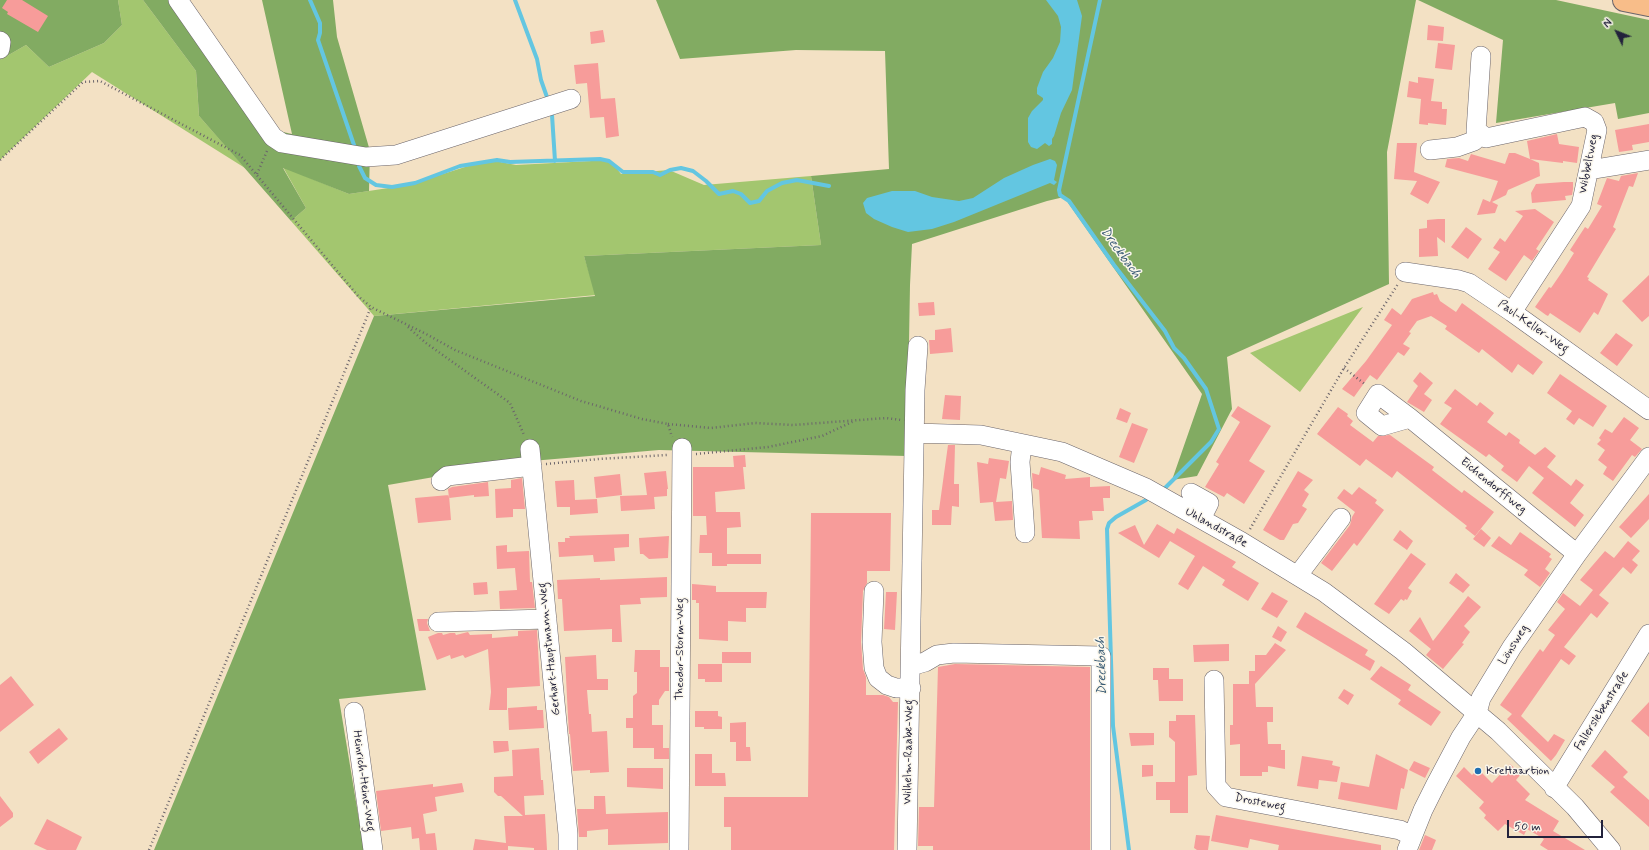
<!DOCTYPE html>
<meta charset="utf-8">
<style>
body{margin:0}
#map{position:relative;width:1649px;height:850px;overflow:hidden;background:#f3e1c4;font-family:Mynerve,sans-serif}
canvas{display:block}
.north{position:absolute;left:1597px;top:12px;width:40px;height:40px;-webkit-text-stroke:3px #fbf7ec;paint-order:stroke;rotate:313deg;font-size:11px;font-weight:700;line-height:16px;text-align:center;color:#22223b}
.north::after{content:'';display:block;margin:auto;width:14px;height:18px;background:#22223b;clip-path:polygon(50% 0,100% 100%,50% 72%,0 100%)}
.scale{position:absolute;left:1507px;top:820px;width:96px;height:18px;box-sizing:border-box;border:2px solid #22223b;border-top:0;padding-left:5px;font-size:12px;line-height:14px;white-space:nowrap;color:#22223b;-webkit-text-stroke:3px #fbf7ec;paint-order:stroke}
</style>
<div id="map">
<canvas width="1649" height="850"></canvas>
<div class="north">N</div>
<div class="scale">50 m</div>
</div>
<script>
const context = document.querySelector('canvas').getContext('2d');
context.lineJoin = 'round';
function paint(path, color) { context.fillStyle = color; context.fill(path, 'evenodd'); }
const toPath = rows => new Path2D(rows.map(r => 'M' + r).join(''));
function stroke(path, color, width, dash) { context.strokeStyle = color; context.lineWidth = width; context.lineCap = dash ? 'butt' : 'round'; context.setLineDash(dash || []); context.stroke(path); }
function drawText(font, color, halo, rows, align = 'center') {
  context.font = font + ' Mynerve,sans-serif'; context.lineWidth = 3; context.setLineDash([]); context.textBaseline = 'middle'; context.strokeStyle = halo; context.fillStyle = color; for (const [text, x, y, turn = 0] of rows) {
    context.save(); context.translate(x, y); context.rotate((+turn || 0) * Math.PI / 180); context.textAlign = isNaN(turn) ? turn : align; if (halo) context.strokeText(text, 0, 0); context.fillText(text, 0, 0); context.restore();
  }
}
paint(toPath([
 [118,0,143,0,196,71,199,116,245,168,92,72,0,160,0,60,26,45,49,67,104,43,122,25],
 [490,160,516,165,610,160,621,174,669,170,704,185,811,176,821,245,584,256,596,295,374,316,291,221,306,208,283,167,349,194,408,185,465,167],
 [1363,307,1300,392,1250,353]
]), '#a3c66f');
paint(toPath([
 [0,0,118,0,122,25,104,43,49,67,26,45,0,60],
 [143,0,182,0,274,130,292,134,262,0,333,0,337,37,370,151,369,191,349,194,283,168,306,208,291,221,199,116,196,71],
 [656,0,1416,0,1387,152,1389,284,1227,357,1232,409,1197,476,1172,480,1202,394,1064,197,1047,201,912,244,910,285,907,456,659,450,520,462,388,485,426,690,339,699,364,850,154,850,374,316,595,296,584,256,821,245,811,176,889,169,885,51,796,50,680,59],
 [1418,0,1556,0,1649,20,1649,113,1618,119,1615,103,1496,123,1503,40]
]), '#82ab62');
paint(toPath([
 [1046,0,1077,0,1082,16,1072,90,1061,113,1054,136,1052,139,1052,144,1049,146,1045,143,1037,149,1031,147,1028,142,1028,118,1032,111,1043,100,1043,98,1037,94,1037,88,1043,72,1053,58,1060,42,1061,27,1058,16],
 [1050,159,1055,161,1057,165,1054,180,1057,182,1054,185,1050,183,954,222,932,229,908,232,892,227,874,219,866,213,863,203,867,198,892,191,915,191,932,197,959,201,973,198,1004,178,1033,165]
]), '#63c6e1');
stroke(toPath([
 [310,0,320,23,320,33,318,40,355,148],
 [515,0,537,59,541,80,548,100],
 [1100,0,1059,190,1060,195,1069,201,1114,265,1165,331,1174,348,1184,358,1206,389,1219,429,1211,442,1165,488],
 [552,115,555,161],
 [359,166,365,178,376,185,392,187,415,183,460,166,497,160,510,162,600,159,609,161,623,172,653,172,660,175,670,170,681,168,693,171,706,181,719,194,733,191,741,194,750,203,759,201,767,191,782,183,797,180,829,186],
 [1129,850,1113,726,1107,529,1109,523,1116,517,1146,500]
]), '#63c6e1', 4);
paint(toPath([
 [7,0,22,0,48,16,38,32,7,14,8,12,2,8],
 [1428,25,1444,27,1443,41,1427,40],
 [603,30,605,42,591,44,590,32],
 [1438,43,1455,45,1452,70,1435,68],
 [598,63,601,99,615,98,619,136,606,138,604,117,590,118,587,83,576,84,574,65],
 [1418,77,1434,79,1431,101,1442,102,1442,109,1447,109,1446,125,1428,123,1428,125,1419,124,1421,99,1407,97,1409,81,1418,83],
 [1649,124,1649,142,1632,145,1633,150,1619,152,1615,130],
 [1557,134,1559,144,1579,147,1577,163,1563,161,1563,163,1530,159,1539,163,1540,176,1508,190,1506,195,1492,202,1498,205,1495,213,1477,215,1483,199,1490,202,1498,181,1445,167,1447,159,1459,158,1468,161,1471,154,1505,164,1509,153,1515,153,1530,159,1527,141],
 [1397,143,1417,143,1414,172,1440,182,1428,204,1410,194,1417,181,1394,179],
 [1638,173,1633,187,1629,186,1613,227,1616,229,1587,277,1589,278,1588,280,1608,294,1598,315,1594,312,1580,333,1550,313,1548,316,1546,315,1535,307,1549,287,1551,288,1562,272,1574,253,1570,250,1585,227,1588,229,1602,206,1597,204,1607,178,1619,181,1621,176],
 [1564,182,1573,182,1573,189,1572,195,1565,196,1566,200,1532,203,1531,193,1536,184],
 [1535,209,1554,222,1536,249,1539,251,1532,261,1524,255,1506,281,1488,269,1500,252,1493,248,1500,238,1505,242,1523,216,1515,211],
 [1438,219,1445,219,1445,243,1437,237,1438,256,1419,257,1419,229,1427,228,1427,220],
 [1466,227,1482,239,1468,259,1451,247],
 [1649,275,1649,316,1642,322,1622,301],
 [1433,292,1434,295,1437,294,1440,301,1456,312,1462,303,1543,362,1533,375,1518,364,1512,373,1482,349,1479,353,1445,329,1447,326,1431,316,1417,321,1409,332,1411,333,1403,344,1410,348,1404,356,1398,352,1377,380,1370,375,1354,397,1342,389,1366,361,1392,325,1384,320,1392,308,1401,315,1412,299],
 [934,302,935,315,919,316,918,303],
 [951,328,953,352,930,354,929,340,935,340,935,330],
 [1616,333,1633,345,1617,366,1600,353],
 [1420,372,1433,383,1424,394,1432,400,1424,412,1407,402,1418,386,1413,381],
 [1560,374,1607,406,1593,427,1579,418,1574,425,1566,419,1572,411,1547,393],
 [1455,389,1477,406,1480,402,1494,413,1487,422,1506,436,1509,432,1520,440,1519,443,1535,455,1545,447,1556,456,1547,467,1571,486,1576,479,1584,485,1570,503,1584,515,1575,527,1532,493,1544,478,1529,466,1517,482,1501,470,1504,466,1489,454,1486,457,1440,424,1452,408,1444,403],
 [945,395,961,396,960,420,942,419],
 [1238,406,1271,426,1249,461,1265,471,1244,504,1227,493,1224,497,1205,487,1219,464,1216,462,1240,422,1231,416],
 [1338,407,1348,414,1347,416,1353,421,1350,425,1373,442,1378,436,1390,435,1434,467,1432,470,1462,493,1464,490,1494,512,1475,536,1465,528,1467,526,1397,471,1392,478,1366,459,1360,466,1317,434],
 [1120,408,1131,413,1127,423,1116,419],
 [1624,417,1639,428,1630,440,1642,449,1635,457,1632,455,1613,481,1603,474,1607,467,1598,460,1605,450,1597,444,1601,440,1599,438,1605,429,1612,433],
 [1132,423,1148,429,1134,463,1119,457],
 [948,445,955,445,954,484,959,484,959,507,952,506,951,525,932,525,932,510,939,510],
 [745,455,746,467,743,467,745,489,715,492,716,512,740,512,741,527,727,528,727,554,761,554,761,564,727,564,727,566,712,566,712,553,699,553,700,535,707,535,706,516,693,516,693,467,734,467,733,456],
 [989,458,1009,461,1006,479,1000,478,996,502,1012,501,1013,520,995,521,993,502,980,503,977,462,988,464],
 [1041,467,1066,475,1065,479,1090,477,1090,487,1110,486,1110,498,1103,498,1104,511,1092,511,1093,520,1079,521,1080,539,1042,538,1039,490,1033,488,1032,473,1039,475],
 [666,471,668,489,667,489,667,496,654,497,655,509,621,511,620,496,647,495,644,473],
 [1298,471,1313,480,1304,490,1309,494,1302,506,1307,509,1298,523,1293,524,1284,540,1280,540,1263,530],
 [620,474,622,495,596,498,594,477],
 [522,478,525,509,513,509,513,517,496,518,495,489,511,488,511,480],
 [574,480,575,500,597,499,598,513,570,515,570,507,557,507,555,481],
 [488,482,489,496,474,497,474,495,449,498,448,489,452,487],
 [1359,487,1377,500,1375,503,1384,510,1357,546,1354,543,1332,571,1321,563,1350,525,1352,517,1355,512,1337,498,1344,489,1352,495],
 [1649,494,1649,519,1631,538,1619,527],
 [449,495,451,520,418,523,415,498],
 [811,513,891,513,890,571,867,571,867,583,863,591,861,642,863,669,866,677,866,695,883,695,889,697,893,702,898,702,894,850,731,850,731,827,724,827,724,797,808,797],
 [1157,524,1174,534,1177,528,1236,562,1232,567,1259,583,1248,601,1222,585,1225,580,1203,566,1188,590,1178,584,1195,556,1170,541,1159,558,1118,533,1135,525,1144,545],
 [1481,529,1491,538,1484,547,1473,539],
 [1400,530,1413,541,1407,550,1393,540],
 [1520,532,1551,554,1549,557,1552,559,1545,569,1550,573,1540,587,1524,575,1528,570,1491,546,1499,536,1511,545],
 [629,534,629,547,614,548,615,561,594,562,593,555,559,557,558,542,565,542,565,538,570,538,569,536],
 [669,536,668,558,649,559,643,554,640,554,639,538],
 [1628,541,1640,551,1632,560,1638,565,1631,574,1623,567,1599,595,1609,603,1597,618,1591,613,1564,647,1576,656,1569,665,1561,659,1521,716,1548,742,1554,734,1565,740,1556,755,1551,761,1507,719,1512,714,1500,705,1540,649,1543,652,1555,635,1548,630,1565,609,1557,602,1563,593,1580,606,1593,590,1580,580,1605,551,1614,558],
 [507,545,507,552,529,551,530,582,532,582,535,608,500,609,499,591,517,590,515,568,497,569,496,546],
 [1411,553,1426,564,1408,588,1412,591,1407,600,1405,599,1404,601,1401,599,1389,614,1374,604],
 [1456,573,1470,585,1463,593,1449,583],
 [667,577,667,597,640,598,641,604,620,605,622,642,612,642,612,629,564,631,562,599,558,599,557,580,600,578,600,580],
 [487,582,488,594,474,595,473,583],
 [692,584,716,586,716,592,767,592,766,608,746,608,746,622,728,621,728,641,699,639,699,603,696,603,696,600,692,600],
 [886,592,897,592,895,630,884,629],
 [1272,592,1288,601,1277,618,1261,609],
 [1468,596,1481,607,1464,626,1470,632,1462,643,1464,644,1443,669,1426,655,1431,649,1409,631,1420,617,1433,641],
 [1305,612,1368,650,1365,655,1375,661,1370,671,1296,627],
 [417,619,428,619,427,623,430,631,419,631],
 [1278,626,1287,632,1281,642,1272,637],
 [537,630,540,686,507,688,507,710,489,710,491,692,488,649,465,658,463,655,451,659,450,655,437,660,428,637,438,633,442,633,443,635,450,633,455,633,456,635,468,632,470,635,492,634,492,638,518,636,518,631],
 [1275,643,1286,650,1255,684,1256,707,1273,707,1273,722,1267,722,1268,744,1281,744,1281,750,1285,750,1285,769,1268,766,1268,772,1262,772,1262,776,1240,776,1240,744,1230,745,1230,725,1233,725,1233,684,1249,684,1249,671,1255,671,1255,655,1266,655],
 [1229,644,1229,661,1194,662,1193,645],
 [635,650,660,650,660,667,669,667,669,691,665,691,659,700,659,705,652,705,652,725,663,725,663,748,669,748,669,759,654,759,654,748,633,748,633,728,626,728,626,718,633,718,633,696,637,693,637,672,634,672],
 [722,652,751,652,751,663,722,663],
 [596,655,597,679,608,679,608,690,587,690,589,714,591,714,592,732,607,731,609,772,590,773,590,770,573,771,570,734,569,734,568,717,565,657],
 [698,664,722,664,722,682,705,682,705,679,698,679],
 [955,664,1090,667,1090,850,933,850,933,846,918,846,919,807,934,807,938,667],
 [1381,666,1411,685,1408,690,1441,712,1431,726,1398,704,1401,700,1370,679],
 [1153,668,1169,668,1169,679,1183,679,1183,701,1159,701,1158,680,1153,680],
 [11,676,34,705,0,732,0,685],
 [1344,689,1354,695,1348,705,1338,698],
 [1649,702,1649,737,1631,721],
 [537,706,537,710,543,710,544,728,509,730,508,708],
 [695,711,718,711,718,716,722,717,722,729,704,729,704,727,695,727],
 [1176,715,1195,715,1197,775,1188,776,1188,813,1170,813,1170,800,1156,800,1156,782,1175,782,1175,742,1169,737,1169,721,1176,721],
 [746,722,746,747,750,747,751,761,736,761,736,742,730,742,730,723],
 [59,728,68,739,38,764,29,752],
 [1129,733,1154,733,1154,745,1131,746],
 [493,741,508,741,509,751,494,753],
 [539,748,541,780,543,780,544,795,524,796,525,815,545,814,547,850,534,850,534,848,508,846,508,850,473,850,475,839,506,843,504,816,523,816,501,796,498,796,494,792,494,777,513,776,512,750],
 [1605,750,1628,772,1623,777,1649,800,1649,827,1610,792,1615,787,1591,766],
 [695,754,712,754,712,773,725,773,726,786,695,786],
 [1376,754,1408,770,1404,789,1401,788,1397,810,1338,799,1341,782,1369,787],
 [1302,756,1333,761,1332,765,1340,767,1337,782,1319,780,1318,789,1297,786],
 [1414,761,1430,768,1425,778,1409,770],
 [1510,764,1521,774,1516,780,1530,794,1525,800,1559,821,1553,831,1585,850,1548,850,1540,845,1544,839,1527,829,1524,835,1505,824,1498,831,1484,818,1486,815,1479,808,1484,802,1456,776,1464,767,1472,775,1478,769,1492,783],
 [1142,765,1153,765,1153,776,1142,777],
 [627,768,663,768,663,789,627,787],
 [462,783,464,792,435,797,437,811,423,814,426,834,435,833,437,850,420,850,419,838,412,839,411,827,381,831,376,791,433,784,433,787],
 [0,796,13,813,13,817,0,827],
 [594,796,605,796,606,814,668,812,668,843,608,845,608,829,587,831,587,837,579,837,577,809,594,809],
 [1216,815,1381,845,1381,850,1278,850,1279,845,1250,839,1248,848,1211,841],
 [47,819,82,837,76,850,47,850,34,844],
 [1196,835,1210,836,1208,850,1197,850,1194,848],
 [1425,835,1436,840,1432,850,1419,850]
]), '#f79c9a');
const minor = toPath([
 [178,0,273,137,282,143,366,157,396,155,571,99],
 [0,41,1,42,0,49],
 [1481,56,1476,131,1481,134,1486,138,1585,117,1594,122,1597,130,1581,206,1512,312],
 [1430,150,1457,147,1474,141,1481,134],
 [1589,170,1649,160],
 [1405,272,1459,280,1469,283,1512,312,1649,410],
 [1410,418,1382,426,1366,413,1378,394,1410,418,1577,554],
 [915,433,981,435,1062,452,1146,488,1242,542,1324,592,1403,651,1498,731,1575,807,1611,850],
 [1022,444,1020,462,1025,533],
 [530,449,568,834,568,850],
 [441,481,447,476,532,466],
 [1191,493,1209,503,1201,519],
 [1298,575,1341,518],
 [874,591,872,642,874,668,878,678,887,685,896,688,911,688],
 [438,622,547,619],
 [911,666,925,662,937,655,954,653,1101,656,1101,850],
 [1214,680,1216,786,1226,797,1400,830,1412,836],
 [354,712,373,850],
 [1554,788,1649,634],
 [679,850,682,448],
 [907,850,915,390,918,346],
 [1407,850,1423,810,1435,786,1461,737,1477,713,1481,698,1512,647,1577,554,1649,457]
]);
const highway = toPath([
 [1624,0,1649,5]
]);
stroke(minor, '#6b656b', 20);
stroke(highway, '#6b656b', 24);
stroke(toPath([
 [0,160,83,82,100,81,240,155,358,296,371,307,426,334,455,350,581,401,642,419,668,424,672,437],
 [257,174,267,151],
 [408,327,426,343,510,403,524,435],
 [1344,368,1366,385],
 [668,424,711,428,755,423,793,425,886,418,901,420],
 [696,454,768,447,822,436,854,421],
 [546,464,599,459,667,455],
 [1250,529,1344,368,1398,284],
 [149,850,371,307]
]), '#6b656b', 2.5, [1, 3]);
stroke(minor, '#fff', 19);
stroke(highway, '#f8bd89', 22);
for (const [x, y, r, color] of [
 [1478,771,4,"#1f6fb2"]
]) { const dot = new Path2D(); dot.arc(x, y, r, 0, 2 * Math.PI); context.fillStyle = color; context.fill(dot); stroke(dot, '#fbf7ec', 1.5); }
drawText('12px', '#22223b', '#fbf7ec', [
 ["Wibbeltweg",1589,164,-79],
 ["Paul-Keller-Weg",1533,327,35],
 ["Eichendorffweg",1493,486,39],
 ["Uhlandstraße",1216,528,29],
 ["Lönsweg",1514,645,-58],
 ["Gerhart-Hauptmann-Weg",550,649,-96],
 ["Theodor-Storm-Weg",680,649,-90],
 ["Fallerslebenstraße",1602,711,-58],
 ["Wilhelm-Raabe-Weg",909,752,-89],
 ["Heinrich-Heine-Weg",363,781,82],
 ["Drosteweg",1260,803,11]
]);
drawText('12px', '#22223b', '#fbf7ec', [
 ["KreHaartion",1486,771]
], 'left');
drawText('italic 13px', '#395b75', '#fbf7ec', [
 ["Dreckbach",1120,253,54],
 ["Dreckbach",1102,666,-92]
]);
</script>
